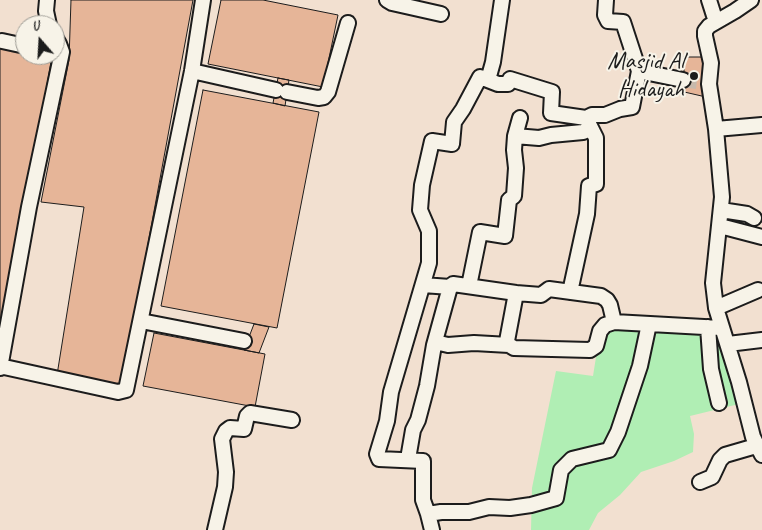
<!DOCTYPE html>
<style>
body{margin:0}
#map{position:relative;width:762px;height:530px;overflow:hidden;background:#f2e0d0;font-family:Caveat,sans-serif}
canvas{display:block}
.north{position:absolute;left:15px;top:15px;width:50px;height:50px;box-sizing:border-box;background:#f7f3e8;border:1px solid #9f9d96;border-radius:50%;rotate:341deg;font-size:14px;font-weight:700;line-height:20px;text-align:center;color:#1c1c1c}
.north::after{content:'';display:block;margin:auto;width:18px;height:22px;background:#1c1c1c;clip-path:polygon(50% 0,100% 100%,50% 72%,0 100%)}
</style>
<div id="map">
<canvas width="762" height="530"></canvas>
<div class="north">U</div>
</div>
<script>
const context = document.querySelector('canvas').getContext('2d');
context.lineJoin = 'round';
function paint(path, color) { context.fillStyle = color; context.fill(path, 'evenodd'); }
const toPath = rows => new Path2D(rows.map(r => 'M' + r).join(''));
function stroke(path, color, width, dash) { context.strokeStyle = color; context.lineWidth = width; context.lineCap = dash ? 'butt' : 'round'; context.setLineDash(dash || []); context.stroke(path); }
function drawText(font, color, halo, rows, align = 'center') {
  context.font = font + ' Caveat,sans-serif'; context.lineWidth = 4; context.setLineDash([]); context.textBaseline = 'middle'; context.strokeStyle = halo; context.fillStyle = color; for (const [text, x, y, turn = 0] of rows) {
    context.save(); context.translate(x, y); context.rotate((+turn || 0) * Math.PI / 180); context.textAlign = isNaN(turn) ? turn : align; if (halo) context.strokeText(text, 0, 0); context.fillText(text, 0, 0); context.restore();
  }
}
paint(toPath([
 [607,328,719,331,739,404,690,416,694,434,693,452,674,461,641,472,620,495,598,513,589,530,531,530,532,488,556,371,593,376,600,332]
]), '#b0eeb4');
const building = toPath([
 [71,0,193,0,121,390,57,375,84,207,41,202,69,60,71,0],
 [221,0,263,0,338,15,323,87,208,64,221,0],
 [0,46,25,50,25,55,52,56,0,353,0,46],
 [684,57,706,57,706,97,680,91,684,71,684,57],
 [278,78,289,80,285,106,273,103,278,78],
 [203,90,319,112,277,328,161,306,203,90],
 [254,324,269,327,259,353,244,350,254,324],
 [154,333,265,354,255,407,143,386,154,333]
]);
paint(building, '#e6b598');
stroke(building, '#1c1c1c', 1);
stroke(toPath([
 [683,80,704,83]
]), '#c7b9ac', 14, [14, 7]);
const minor = toPath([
 [47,0,46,11,49,25],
 [387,0,392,3,441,14],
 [606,0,605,15,608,21,623,22,639,71,683,80],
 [709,0,716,22],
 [751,0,735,11,709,26,705,31,705,36,711,63,709,84,716,129,722,197,713,283,716,308,739,382,753,437,762,455],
 [2,41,25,46],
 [192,71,276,90],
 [488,80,493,62,502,0],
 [287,92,318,98,324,97,328,92,348,23],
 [716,129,762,125],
 [515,136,539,138,551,135,583,132,590,129],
 [721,210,747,214,754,218],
 [720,226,762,237],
 [423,285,450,287,453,284,516,293,541,295,549,289,601,296,607,300,610,305,614,322],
 [469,286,480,232,505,236,509,200,514,196,516,168,514,150,515,136,520,118],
 [570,292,587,214,589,186,596,184,596,138,586,118],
 [516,293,507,341,509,345,514,348,590,350,596,346,600,331,605,325,614,322,722,328],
 [716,308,758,290],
 [141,321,244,341],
 [708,327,711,369,719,403],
 [435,342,448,345,474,343,509,345],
 [728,344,762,340],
 [0,366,118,392,126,390,192,71,203,0],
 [0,368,29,207,62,52,59,44,55,37],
 [408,459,413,430,418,420,427,386,434,345,450,287],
 [700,482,712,477,720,460,725,455,756,446],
 [428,514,441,512,469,512,489,507,510,508,531,505,556,498,561,470,572,459,609,450,618,432,640,366,649,324],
 [215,530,225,487,226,472,222,439,226,431,230,428,244,429,247,416,250,413,292,420],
 [432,530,428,514,423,500,423,461,379,459,377,454,387,421,391,392,429,263,429,231,420,210,422,185,432,141,452,144,454,122,463,109,480,77,498,84,508,84,510,79,552,92,551,113,586,118,592,115,605,115,620,109,632,107,639,71]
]);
stroke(minor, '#1c1c1c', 18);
stroke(minor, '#f7f3e8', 14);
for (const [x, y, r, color] of [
 [694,76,5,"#1c1c1c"]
]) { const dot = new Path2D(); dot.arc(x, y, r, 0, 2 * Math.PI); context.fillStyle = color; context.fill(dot); stroke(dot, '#f7f3e8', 2); }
drawText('24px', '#1c1c1c', '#f7f3e8', [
 ["Masjid Al",684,62],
 ["Hidayah",684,90]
], 'right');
</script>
